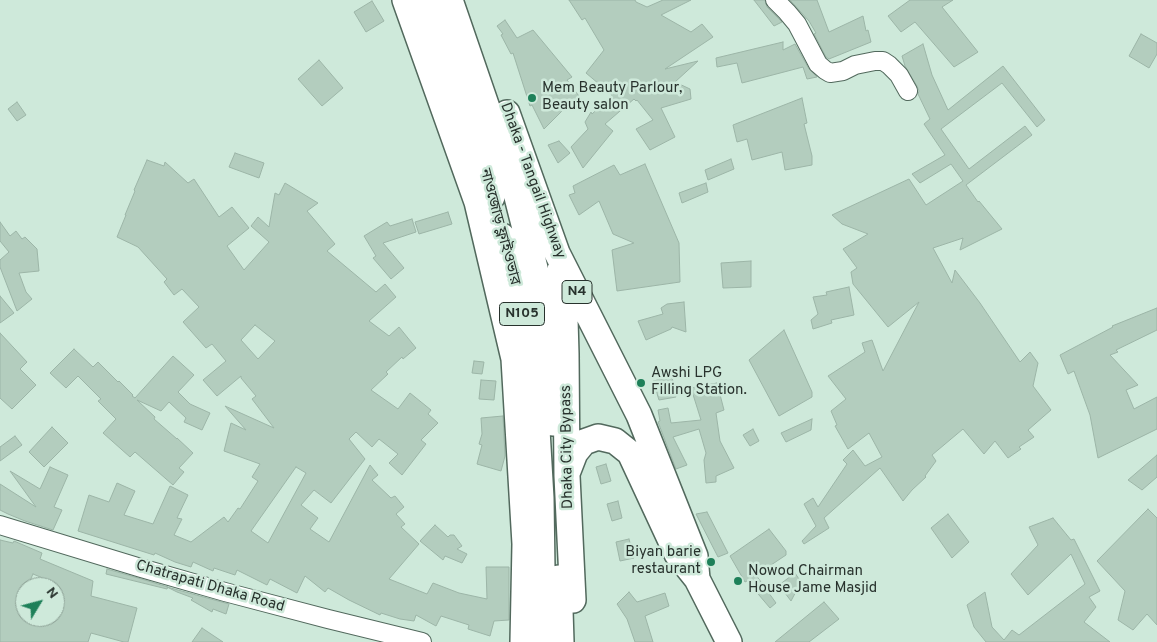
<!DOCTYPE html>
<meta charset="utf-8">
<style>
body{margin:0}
#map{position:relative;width:1157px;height:642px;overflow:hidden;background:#cee9da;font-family:Overpass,sans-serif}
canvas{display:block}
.north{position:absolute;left:15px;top:577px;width:50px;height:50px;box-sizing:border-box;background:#cee9da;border:1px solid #8ca095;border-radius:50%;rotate:53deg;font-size:14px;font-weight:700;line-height:20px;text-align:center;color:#28322d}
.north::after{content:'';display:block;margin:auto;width:18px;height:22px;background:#1e8059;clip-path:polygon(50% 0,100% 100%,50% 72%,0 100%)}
</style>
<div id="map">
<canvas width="1157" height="642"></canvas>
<div class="north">N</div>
</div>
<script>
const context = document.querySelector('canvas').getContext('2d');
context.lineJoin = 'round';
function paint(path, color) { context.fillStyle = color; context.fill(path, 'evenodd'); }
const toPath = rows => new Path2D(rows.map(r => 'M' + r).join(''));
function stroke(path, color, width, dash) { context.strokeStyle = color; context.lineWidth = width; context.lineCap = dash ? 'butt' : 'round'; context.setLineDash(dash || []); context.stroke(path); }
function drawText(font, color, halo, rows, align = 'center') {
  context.font = font + ' Overpass,"Noto Sans Bengali",sans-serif'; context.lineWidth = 5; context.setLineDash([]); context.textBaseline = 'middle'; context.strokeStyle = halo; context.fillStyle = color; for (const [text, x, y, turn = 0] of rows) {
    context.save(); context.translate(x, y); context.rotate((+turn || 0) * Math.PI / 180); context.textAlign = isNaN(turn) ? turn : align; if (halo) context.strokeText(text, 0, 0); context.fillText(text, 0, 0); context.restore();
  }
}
const building = toPath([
 [569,0,635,0,636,2,647,7,663,0,691,0,661,15,691,32,702,24,713,37,665,69,698,61,675,82,690,89,691,99,661,108,675,137,650,150,636,129,653,120,637,100,636,101,634,99,605,124,613,131,583,168,571,147,588,129,585,122,591,112,592,114,612,95,586,73,604,50,585,18,582,20,569,0],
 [754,0,765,0,767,7,782,22,774,26,754,0],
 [790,0,817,0,829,32,863,16,866,31,868,30,871,42,829,59,826,57,814,34,816,33,809,21,790,0],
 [910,0,953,0,942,7,978,52,954,67,915,22,901,32,888,16,910,0],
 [372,1,384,21,366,32,354,12,372,1],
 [505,20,517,38,533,30,572,77,567,80,585,104,563,110,544,129,532,105,530,106,513,53,511,54,501,35,503,34,497,26,505,20],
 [1141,34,1157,43,1157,54,1149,68,1129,56,1141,34],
 [783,42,783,50,795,44,809,69,817,77,807,79,803,67,742,83,737,63,717,67,716,58,783,42],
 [923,44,932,75,948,110,1003,66,1045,120,1037,127,1002,83,941,129,969,169,1025,126,1032,135,966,185,978,202,979,201,1002,229,960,250,963,238,933,248,952,283,955,270,980,303,1020,362,1030,352,1038,363,1033,386,1051,410,1028,430,1034,437,1019,447,1021,449,1008,458,995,441,984,454,963,429,932,455,936,461,925,476,926,477,912,490,903,501,880,468,824,518,829,528,804,544,802,541,816,526,804,504,813,498,818,507,847,464,843,460,853,450,865,466,882,457,869,433,848,449,835,426,837,425,831,411,846,399,828,376,865,352,862,343,872,340,883,371,919,302,888,327,853,284,851,272,857,268,843,249,868,234,842,224,832,215,909,179,926,205,963,181,951,164,920,183,912,174,945,155,924,124,930,119,918,94,919,91,917,86,905,66,902,56,923,44],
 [319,60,343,88,322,106,298,79,319,60],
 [802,98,807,123,804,124,812,156,812,165,785,170,782,152,752,160,747,139,737,142,733,125,802,98],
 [17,102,26,115,17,121,8,109,17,102],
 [559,141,570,153,558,163,548,145,559,141],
 [235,153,264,163,259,178,229,167,235,153],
 [731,159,734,169,708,180,705,170,731,159],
 [147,160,164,166,165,162,188,183,194,179,219,217,232,207,249,228,227,246,244,270,269,242,251,226,258,217,269,227,275,193,279,195,285,183,318,203,307,211,335,244,327,251,376,292,385,284,396,297,369,321,389,336,399,327,416,348,403,359,402,357,386,372,388,374,371,390,398,409,410,393,431,410,428,414,438,423,421,440,426,444,402,475,389,463,398,454,379,439,372,447,356,432,349,439,365,459,331,503,314,490,301,505,318,518,310,529,329,542,370,465,378,475,372,480,391,498,395,496,404,507,396,514,405,524,401,527,419,544,389,579,427,594,433,583,459,593,487,599,486,567,509,567,509,620,494,621,490,636,468,629,469,625,441,616,436,626,416,615,414,621,400,619,381,613,380,615,349,600,328,588,325,592,305,576,297,593,270,579,267,585,237,570,235,575,214,568,213,571,193,562,191,567,175,562,155,553,154,555,78,531,89,495,109,502,117,483,135,491,124,515,153,524,170,486,188,495,177,518,182,519,174,535,191,542,224,517,228,522,238,508,240,509,258,481,252,477,260,464,224,451,231,423,246,430,225,406,274,428,252,399,256,396,241,378,241,376,217,396,203,380,226,361,212,344,206,348,183,322,199,307,182,289,174,295,164,282,167,279,138,247,117,237,126,215,125,215,135,191,134,190,147,160],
 [255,325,275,341,258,359,241,340,255,325],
 [296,467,306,473,268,543,251,531,296,467],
 [645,164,679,243,680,282,617,291,612,250,634,243,613,234,599,201,579,215,569,195,575,193,573,186,614,165,620,175,645,164],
 [706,183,708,192,682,203,679,193,706,183],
 [448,212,452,224,419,234,415,222,448,212],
 [412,219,416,232,383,243,404,268,391,279,373,258,376,256,364,236,387,222,390,226,412,219],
 [0,222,10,236,16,231,22,239,25,237,37,249,39,271,19,273,26,292,32,299,17,311,0,267,0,260,9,252,0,241,0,222],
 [751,261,751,287,723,288,721,263,751,261],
 [849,287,854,315,831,320,832,323,813,329,811,320,818,314,813,297,827,295,826,292,849,287],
 [0,296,14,313,0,323,0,296],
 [684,302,686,332,672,327,671,329,646,340,638,321,663,314,661,308,667,304,684,302],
 [1157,308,1157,330,1116,350,1118,352,1110,355,1138,385,1126,390,1134,409,1157,397,1157,429,1098,458,1090,415,1074,371,1068,374,1060,355,1113,327,1112,326,1157,308],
 [784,330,812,392,812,397,779,416,749,360,784,330],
 [0,333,27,362,20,369,36,385,12,409,0,398,0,333],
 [74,349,93,367,98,362,118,382,119,381,133,395,132,396,135,398,173,356,194,375,178,392,190,404,210,413,202,430,184,422,186,418,169,402,161,411,137,400,155,417,154,419,177,439,177,438,193,453,179,468,184,472,173,485,135,452,130,457,103,433,116,419,98,401,101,399,78,376,66,388,50,373,74,349],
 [474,361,484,362,482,374,472,373,474,361],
 [672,377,676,397,659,400,653,381,672,377],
 [481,380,496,381,494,400,479,399,481,380],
 [717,383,724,410,716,413,720,441,734,468,716,476,716,482,706,483,704,460,706,453,699,429,673,437,687,465,676,469,658,422,660,421,658,410,668,408,671,423,701,420,691,388,717,383],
 [503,416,505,456,501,471,477,464,482,445,479,444,482,434,481,418,503,416],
 [812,419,811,430,786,442,781,433,812,419],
 [52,427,68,443,44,467,29,452,52,427],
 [753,429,759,441,750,446,743,435,753,429],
 [15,436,22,445,0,461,0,447,15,436],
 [1157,455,1157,477,1142,490,1128,480,1157,455],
 [606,464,611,481,601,484,596,467,606,464],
 [50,467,68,475,54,507,62,510,53,530,25,521,8,514,0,510,0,484,36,507,10,471,40,489,50,467],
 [618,501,622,518,612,521,607,504,618,501],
 [1148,509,1157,518,1157,625,1147,614,1133,630,1118,620,1125,591,1097,561,1148,509],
 [707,512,728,553,718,557,696,514,707,512],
 [948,514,969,542,952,558,931,528,948,514],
 [1053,518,1071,540,1074,539,1100,591,1089,597,1096,607,1084,622,1110,642,986,642,974,627,967,605,985,592,992,627,1004,640,1012,630,1019,635,1085,584,1071,554,1028,595,1011,574,1038,545,1029,527,1053,518],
 [435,525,448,537,450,535,454,535,462,546,457,549,467,554,462,563,445,556,443,560,420,541,435,525],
 [769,529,786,551,786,555,756,575,776,603,770,608,747,581,745,582,730,556,769,529],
 [629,539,634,558,620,561,616,542,629,539],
 [0,540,13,543,14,541,42,553,40,559,93,581,91,596,137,608,128,642,124,642,91,633,88,642,0,642,0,540],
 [33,574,55,583,55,617,25,617,25,587,27,587,33,574],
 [107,569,138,578,168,587,167,589,106,574,107,569],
 [795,573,801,582,791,601,779,585,795,573],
 [167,587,229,604,226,614,213,609,212,612,191,600,193,598,177,592,167,587],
 [629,592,637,602,665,593,669,606,645,616,653,642,635,642,627,619,617,604,629,592],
 [824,602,839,619,809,642,775,642,824,602],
 [202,628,223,642,192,642,202,628]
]);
paint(building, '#b3cdbe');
stroke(building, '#9cb5a7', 1);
const minor = toPath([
 [775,0,787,12,797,24,818,64,825,70,830,73,843,71,855,65,875,61,883,61,889,65,899,75,908,91],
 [0,525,141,568,225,592,328,619,422,642]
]);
const highway = toPath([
 [405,0,477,202,514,359,525,544,523,642],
 [426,0,470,123,492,197],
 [450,0,515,189,535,268,551,372,553,423],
 [507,113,557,253,639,415,695,556,697,579],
 [502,236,530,347,535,396,541,498,543,642],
 [560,270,565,319,566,354,567,476,573,600],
 [568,471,575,453,584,442,598,437,615,441,630,453,677,554,697,579,729,642],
 [559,578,561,642]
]);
stroke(minor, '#52695d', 20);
stroke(highway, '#52695d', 28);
stroke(minor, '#fff', 18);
stroke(highway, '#fff', 25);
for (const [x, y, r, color] of [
 [532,98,5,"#1e8059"],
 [641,383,5,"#1e8059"],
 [711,562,5,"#1e8059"],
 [738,581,5,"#1e8059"]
]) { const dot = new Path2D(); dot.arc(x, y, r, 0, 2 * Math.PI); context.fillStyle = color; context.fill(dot); stroke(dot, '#cee9da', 2); }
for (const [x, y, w] of [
 [577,292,30],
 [522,314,45]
]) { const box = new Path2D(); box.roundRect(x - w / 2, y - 11.5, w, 23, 4); context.fillStyle = '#cee9da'; context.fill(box); stroke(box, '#28322d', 1); }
drawText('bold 14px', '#28322d', null, [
 ["N4",577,292],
 ["N105",522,314]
]);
drawText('15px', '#28322d', '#cee9da', [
 ["Mem Beauty Parlour,",542,89],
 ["Beauty salon",542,106],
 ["Awshi LPG",651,374],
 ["Filling Station.",651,391],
 ["Biyan barie",701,553,"right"],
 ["restaurant",701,570,"right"],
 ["Nowod Chairman",748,572],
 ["House Jame Masjid",748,589]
], 'left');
drawText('15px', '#28322d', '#cee9da', [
 ["Dhaka - Tangail Highway",532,181,70],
 ["নাওজোড় ফ্লাইওভার",499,227,75],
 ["Dhaka City Bypass",568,447,-91],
 ["Chatrapati Dhaka Road",210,587,16]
]);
</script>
